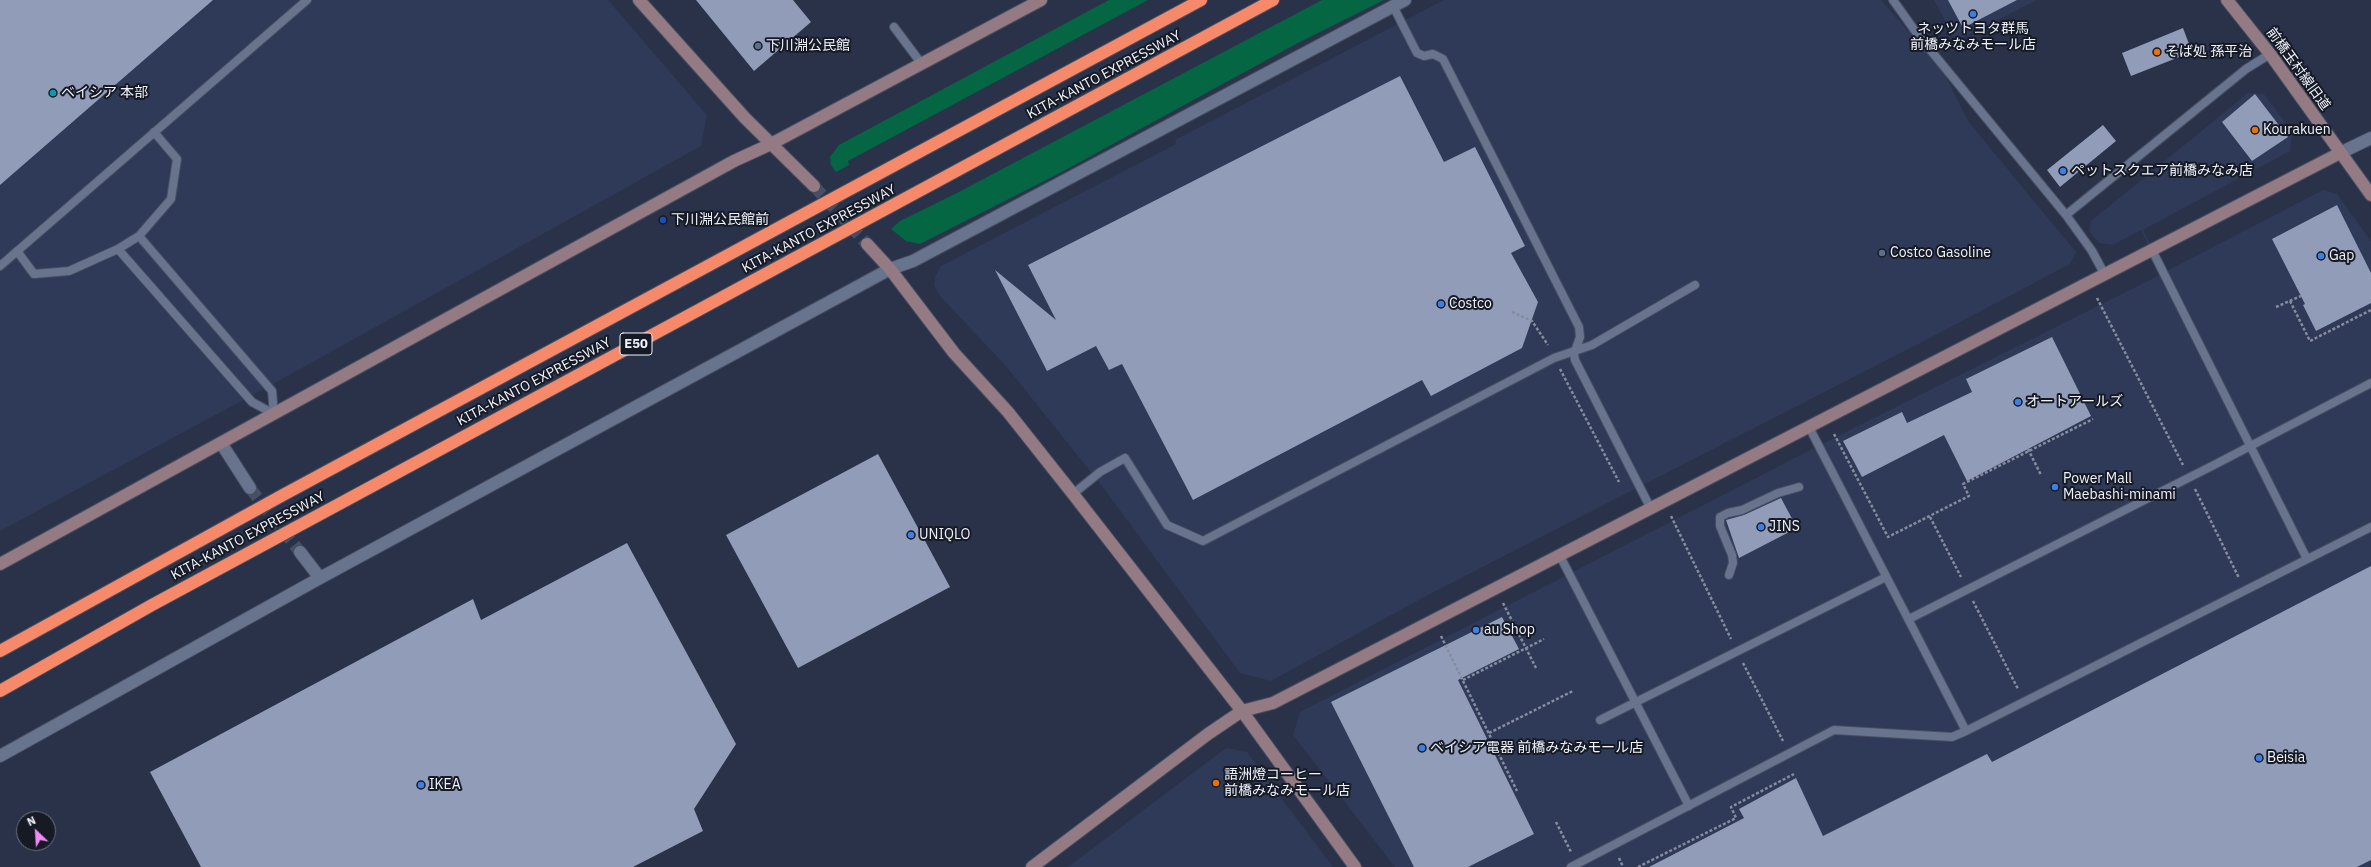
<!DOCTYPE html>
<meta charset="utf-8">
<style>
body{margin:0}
#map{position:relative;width:2371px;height:867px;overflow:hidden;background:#293249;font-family:"IBM Plex Sans",sans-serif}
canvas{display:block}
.north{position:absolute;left:16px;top:811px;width:40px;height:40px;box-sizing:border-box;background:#161a25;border:1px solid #6d717b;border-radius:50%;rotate:335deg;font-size:11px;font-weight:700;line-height:16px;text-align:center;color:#eff3fc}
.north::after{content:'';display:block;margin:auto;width:14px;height:18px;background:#f18bf5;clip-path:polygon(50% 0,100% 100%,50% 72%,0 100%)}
</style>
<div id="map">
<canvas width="2371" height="867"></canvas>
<div class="north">N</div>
</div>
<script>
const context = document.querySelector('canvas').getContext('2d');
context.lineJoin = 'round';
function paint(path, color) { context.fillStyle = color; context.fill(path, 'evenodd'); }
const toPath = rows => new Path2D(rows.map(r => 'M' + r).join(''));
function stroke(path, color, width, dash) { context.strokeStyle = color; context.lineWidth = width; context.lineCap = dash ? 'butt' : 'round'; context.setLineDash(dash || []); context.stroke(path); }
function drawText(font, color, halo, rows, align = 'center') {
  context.font = font + ' "IBM Plex Sans","Noto Sans JP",sans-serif'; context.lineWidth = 4; context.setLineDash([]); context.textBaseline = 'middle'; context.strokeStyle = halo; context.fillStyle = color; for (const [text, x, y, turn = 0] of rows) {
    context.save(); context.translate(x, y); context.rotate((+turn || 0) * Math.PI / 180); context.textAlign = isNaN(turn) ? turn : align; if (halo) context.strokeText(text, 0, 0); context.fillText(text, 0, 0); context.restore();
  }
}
paint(toPath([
 [0,0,608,0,707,115,701,146,284,378,0,531],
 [1444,0,1881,0,1944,73,1968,121,2076,252,2070,264,1926,340,1426,596,1271,681,1240,673,1102,486,1006,366,940,296,934,285,935,277,941,266,1176,144,1175,140],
 [1934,0,2037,0,1956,41],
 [2248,93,2264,94,2292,132,2290,151,2143,230,2165,272,2323,190,2337,194,2371,241,2371,867,1395,867,1293,735,1300,712,1830,440,2162,274,2141,230,2113,245,2099,243,2089,231,2091,221],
 [1226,748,1247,752,1333,867,1068,867]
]), '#2e3a57');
paint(toPath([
 [1109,0,1148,0,848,161,849,165,836,172,831,165,830,157,839,145],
 [1322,0,1384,0,1296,44,1058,174,920,244,906,241,891,229,900,221,955,194]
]), '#056644');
paint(toPath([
 [0,0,213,0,0,185],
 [696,0,793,0,811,22,754,71],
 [1948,0,2017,0,1963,28],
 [2183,28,2192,52,2131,76,2122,53],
 [1400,76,1444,162,1475,147,1525,246,1511,253,1538,302,1522,348,1431,396,1422,380,1193,500,1122,364,1109,370,1096,346,1047,371,995,270,1056,320,1028,265],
 [2255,94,2288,137,2252,161,2222,122],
 [2103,125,2116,141,2060,187,2047,170],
 [2337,205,2371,273,2371,303,2316,331,2303,305,2305,304,2272,239],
 [2052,337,2091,416,1967,481,1944,435,1862,477,1843,441,1902,412,1907,423,1972,392,1966,379],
 [878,454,950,587,798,668,726,535],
 [1781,498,1797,528,1739,558,1726,520,1744,515],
 [627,543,736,744,694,809,703,831,633,867,201,867,150,772,473,599,481,620],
 [2371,566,2371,860,2357,867,1649,867,1744,818,1739,809,1796,778,1823,836,1987,754,1992,762],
 [1502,617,1519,649,1458,680,1534,834,1468,867,1414,867,1331,702]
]), '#909cb8');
stroke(toPath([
 [250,488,300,552]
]), '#474f64', 12, [12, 6]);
stroke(toPath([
 [814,186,867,244]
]), '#474f64', 12, [12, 6]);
const lane = toPath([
 [1893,0,1918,35,2066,215,2092,251,2105,275],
 [1393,6,1417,53,1424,56,1433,54,1443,59,1579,327,1580,337,1574,354,1575,360,1651,509],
 [894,27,921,63],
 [154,132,177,159,171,199,139,236,272,391,274,414],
 [2066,215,2246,69,2270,54],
 [118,249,139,236],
 [2152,250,2307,559],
 [17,251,34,274,69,271,118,249,252,402,274,414],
 [0,266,307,0],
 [1809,427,1966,731],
 [1073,494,1100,472,1125,458,1167,525,1203,541,1554,358,1592,345,1695,285],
 [1560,556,1689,806],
 [1729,575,1733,563,1732,555,1720,526,1720,517,1728,513,1742,510,1778,493,1799,487],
 [1909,619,2214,465,2371,383],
 [1600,720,1886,577],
 [1571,867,1834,730,1952,737,1966,731,2371,527]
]);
const street = toPath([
 [2340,153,2371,138],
 [221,443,250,488],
 [300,552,320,578],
 [0,756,320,578,855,288,890,269,913,261,1405,0]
]);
const secondary = toPath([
 [639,0,745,118,814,186],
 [2227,0,2270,54,2371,195],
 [867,244,890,269,954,353,1008,412,1073,494,1242,711,1355,867],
 [0,564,734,161,771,144,1041,0],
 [1032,867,1208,734,1242,711,1273,703,2340,153]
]);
const highway = toPath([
 [0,651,283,495,1201,0],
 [0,691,152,605,1273,0]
]);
stroke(lane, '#474e60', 10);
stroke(street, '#474e60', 14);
stroke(secondary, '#474e60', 14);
stroke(highway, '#474e60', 14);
stroke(toPath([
 [2097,298,2183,465],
 [2290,301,2310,341,2371,310],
 [2276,307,2301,296],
 [1512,312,1532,321,1548,345],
 [1560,369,1619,482],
 [1834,434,1888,537,1969,496,1963,484,2093,419],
 [2028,449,2041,475],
 [2195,489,2239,578],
 [1671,516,1731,639],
 [1930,517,1961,577],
 [1973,601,2018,689],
 [1503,603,1536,668],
 [1441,636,1517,791],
 [1743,663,1783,741],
 [1463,680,1544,639],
 [1489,733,1573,691],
 [1556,822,1571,852],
 [1619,858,1623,867],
 [1638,867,1736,818,1731,807,1794,774]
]), '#868c9d', 2.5, [3, 2]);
stroke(lane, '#68738e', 8);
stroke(street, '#68738e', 12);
stroke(secondary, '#937a83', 12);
stroke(highway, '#f68969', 12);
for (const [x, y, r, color] of [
 [1973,14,4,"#3f7fe0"],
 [758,46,4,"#5c6f8a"],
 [2157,52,4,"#e8710a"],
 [53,93,4,"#0f9aa8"],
 [2255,130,4,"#e8710a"],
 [2063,171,4,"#3f7fe0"],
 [663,220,4,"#1a4fb4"],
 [1882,253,4,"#5c6f8a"],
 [2321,256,4,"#3f7fe0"],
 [1441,304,4,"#3f7fe0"],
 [2018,402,4,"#3f7fe0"],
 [2055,487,4,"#3f7fe0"],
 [1761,527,4,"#3f7fe0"],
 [911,535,4,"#3f7fe0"],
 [1476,630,4,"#3f7fe0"],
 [1422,748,4,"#3f7fe0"],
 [2259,758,4,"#3f7fe0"],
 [1216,783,4,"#e8710a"],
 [421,785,4,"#3f7fe0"]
]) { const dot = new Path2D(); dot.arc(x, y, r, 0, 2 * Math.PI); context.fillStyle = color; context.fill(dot); stroke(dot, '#161a25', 1.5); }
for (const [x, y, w] of [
 [636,344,32]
]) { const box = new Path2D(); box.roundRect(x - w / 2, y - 11, w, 22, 3); context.fillStyle = '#161a25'; context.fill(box); stroke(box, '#eff3fc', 1); }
drawText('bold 13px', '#eff3fc', null, [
 ["E50",636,344]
]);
drawText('14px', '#eff3fc', '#161a25', [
 ["ネッツトヨタ群馬",1973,29,"center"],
 ["前橋みなみモール店",1973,45,"center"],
 ["下川淵公民館",766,46],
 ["そば処 孫平治",2165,52],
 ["ベイシア 本部",61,93],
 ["Kourakuen",2263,130],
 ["ペットスクエア前橋みなみ店",2071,171],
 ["下川淵公民館前",671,220],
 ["Costco Gasoline",1890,253],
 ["Gap",2329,256],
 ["Costco",1449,304],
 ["オートアールズ",2026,402],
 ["Power Mall",2063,479],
 ["Maebashi-minami",2063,495],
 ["JINS",1769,527],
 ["UNIQLO",919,535],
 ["au Shop",1484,630],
 ["ベイシア電器 前橋みなみモール店",1430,748],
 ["Beisia",2267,758],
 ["語洲燈コーヒー",1224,775],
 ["前橋みなみモール店",1224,791],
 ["IKEA",429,785]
], 'left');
drawText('14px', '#eff3fc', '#161a25', [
 ["前橋玉村線旧道",2298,69,54],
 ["KITA-KANTO EXPRESSWAY",1104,75,-28],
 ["KITA-KANTO EXPRESSWAY",819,229,-28],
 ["KITA-KANTO EXPRESSWAY",534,382,-28],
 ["KITA-KANTO EXPRESSWAY",248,536,-28]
]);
</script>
